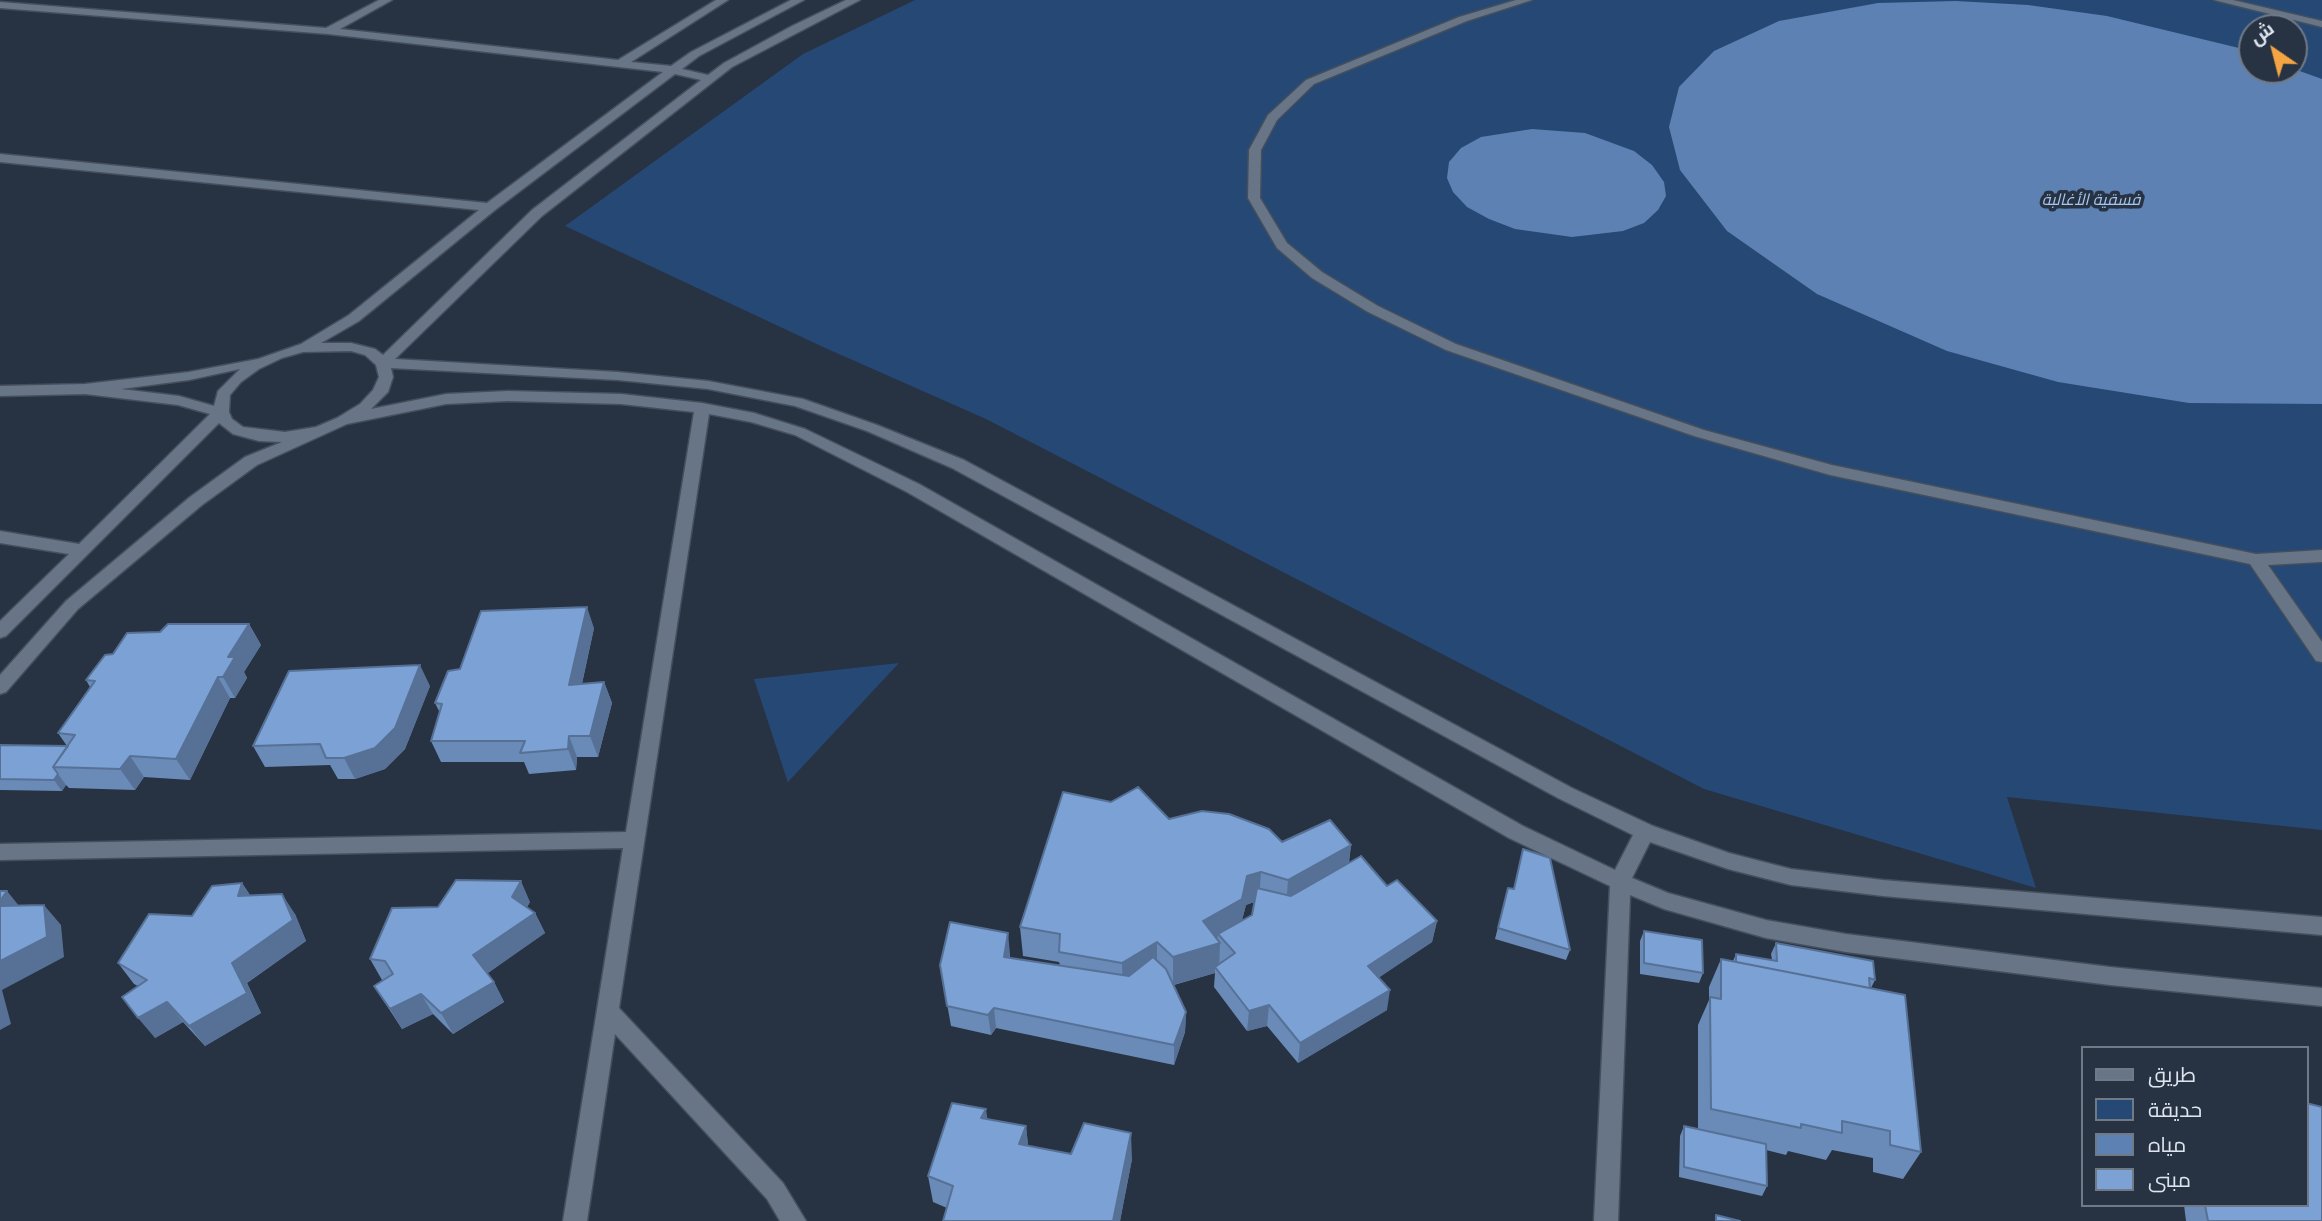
<!DOCTYPE html>
<meta charset="utf-8">
<style>
body{margin:0}
#map{position:relative;width:2322px;height:1221px;overflow:hidden;background:#273242;font-family:Roboto,Cairo,sans-serif}
canvas{display:block}
.legend{position:absolute;left:2081px;top:1046px;width:228px;height:161px;box-sizing:border-box;background:#273242;border:2px solid #707a87;margin:0;padding:9px 12px;list-style:none;font-size:21px;color:#dde5ef}
.legend li{display:flex;align-items:center;gap:14px;height:35px}
.legend b{width:35px;border:2px solid #707a87}
.north{position:absolute;left:2238px;top:14px;width:70px;height:70px;box-sizing:border-box;background:#273242;border:2px solid #707a87;border-radius:50%;rotate:325deg;font-size:19px;font-weight:700;line-height:28px;text-align:center;color:#dde5ef}
.north::after{content:'';display:block;margin:auto;width:24px;height:32px;background:#f4a443;clip-path:polygon(50% 0,100% 100%,50% 72%,0 100%)}
</style>
<div id="map">
<canvas width="2322" height="1221"></canvas>
<ul class="legend">
<li><b style="height:9px;background:#677586"></b>طريق</li>
<li><b style="height:19px;background:#264875"></b>حديقة</li>
<li><b style="height:19px;background:#5c81b2"></b>مياه</li>
<li><b style="height:19px;background:#7ba1d5"></b>مبنى</li>
</ul>
<div class="north">ش</div>
</div>
<script>
const context = document.querySelector('canvas').getContext('2d');
context.lineJoin = 'round';
function paint(path, color) { context.fillStyle = color; context.fill(path, 'evenodd'); }
const toPath = rows => new Path2D(rows.map(r => 'M' + r).join(''));
function stroke(path, color, width, dash) { context.strokeStyle = color; context.lineWidth = width; context.lineCap = dash ? 'butt' : 'round'; context.setLineDash(dash || []); context.stroke(path); }
function drawText(font, color, halo, rows, align = 'center') {
  context.font = font + ' Roboto,Cairo,sans-serif'; context.lineWidth = 7; context.setLineDash([]); context.textBaseline = 'middle'; context.strokeStyle = halo; context.fillStyle = color; for (const [text, x, y, turn = 0] of rows) {
    context.save(); context.translate(x, y); context.rotate((+turn || 0) * Math.PI / 180); context.textAlign = isNaN(turn) ? turn : align; if (halo) context.strokeText(text, 0, 0); context.fillText(text, 0, 0); context.restore();
  }
}
paint(toPath([
 [915,0,2322,0,2322,830,2007,797,2036,888,1704,789,986,419,823,347,565,226,803,54],
 [2252,28,2294,28,2294,70,2252,70],
 [899,663,788,782,788,783,754,679]
]), '#264875');
paint(toPath([
 [1956,1,2028,5,2107,16,2243,49,2252,53,2252,70,2294,69,2322,79,2322,404,2189,403,2058,382,1947,351,1817,294,1727,231,1680,170,1669,127,1679,87,1714,51,1779,21,1878,3],
 [1532,129,1585,133,1634,151,1652,165,1664,182,1666,196,1658,210,1644,223,1623,231,1572,237,1515,229,1489,219,1467,207,1453,192,1447,178,1449,162,1461,148,1481,137]
]), '#5c81b2');
const minor = toPath([
 [379,0,392,0,340,29,618,60,716,0,728,0,631,62,671,66,691,52,791,0,804,0,699,56,682,69,708,75,724,63,792,26,846,0,860,0,732,67,542,216,395,359,618,372,708,381,803,399,877,425,964,460,1572,788,1653,826,1729,853,1791,869,1883,880,2322,917,2322,935,1883,896,1791,885,1728,869,1650,842,1632,878,1668,893,1766,920,1846,934,2110,967,2322,988,2322,1006,2110,985,1846,952,1766,938,1664,909,1630,895,1618,1221,1594,1221,1610,886,1509,838,907,492,795,435,751,422,709,414,619,1008,783,1183,806,1221,780,1221,767,1199,615,1034,587,1221,563,1221,623,848,0,860,0,844,626,832,694,412,621,404,508,401,446,404,347,424,257,465,202,505,78,609,6,692,0,694,0,675,66,601,190,497,245,457,282,442,259,441,233,434,219,423,6,636,0,638,0,621,69,554,0,543,0,531,79,544,210,414,178,405,85,394,0,396,0,386,85,384,189,372,258,359,301,344,349,315,479,210,0,162,0,154,487,203,663,72,328,34,0,8,0,2,326,28,379,0],
 [675,74,701,80,532,210,383,355,375,349,351,343,321,343,359,321,495,210,675,74],
 [351,351,365,355,376,365,379,377,373,390,360,404,337,418,316,427,285,432,243,427,232,419,229,412,230,395,241,382,259,369,282,358,303,352,351,351],
 [391,368,618,380,708,389,795,406,867,431,952,468,1558,798,1633,835,1615,870,1523,826,919,484,805,429,754,413,702,403,621,394,508,391,446,394,371,409,388,392,393,377,391,368],
 [240,369,218,391,214,406,179,396,121,389,189,380,240,369],
 [1516,0,1532,0,1467,21,1314,84,1277,120,1261,150,1260,198,1287,243,1322,272,1378,306,1456,344,1704,430,1832,465,2256,554,2322,550,2322,562,2268,565,2322,642,2322,662,2316,661,2250,564,1830,475,1694,436,1446,350,1368,312,1312,278,1277,248,1248,198,1249,150,1268,115,1306,80,1459,17,1516,0],
 [2214,0,2233,0,2322,21,2322,27,2214,0]
]);
stroke(minor, '#454f5c', 3);
paint(minor, '#677586');
paint(toPath([
 [249,624,261,645,244,672,247,678,235,698,230,698,190,780,144,777,135,790,69,788,66,785,62,791,0,790,0,745,67,746,58,733,90,687,86,680,113,654,160,632],
 [594,628,582,684,604,682,612,703,598,757,577,757,576,770,529,774,524,762,441,762,431,741,440,713,435,703,460,669],
 [430,686,405,749,385,769,355,779,338,779,330,765,265,767,253,746],
 [1169,819,1282,842,1351,845,1349,863,1387,886,1437,921,1432,942,1379,977,1387,1010,1298,1063,1267,1026,1247,1031,1214,987,1215,973,1174,985,1186,1012,1185,1032,1174,1065,996,1028,991,1035,951,1026,940,965,1010,954,1010,958,1060,965,1059,962,1023,956,1020,927],
 [1254,902,1252,915,1242,920,1246,905],
 [242,883,250,895,295,914,306,941,247,983,261,1013,205,1046,183,1022,155,1038,138,986,134,984,118,963],
 [1508,888,1570,950,1566,960,1495,939],
 [530,902,527,907,535,913,545,933,487,973,494,982,504,1002,453,1034,433,1014,402,1029,374,986,383,980,382,980,370,959,438,907],
 [1644,931,1703,973,1699,983,1640,974,1640,941],
 [1776,943,1875,980,1871,988,1921,1152,1903,1179,1873,1172,1873,1158,1832,1150,1826,1160,1788,1151,1786,1155,1766,1150,1767,1186,1762,1196,1679,1177,1680,1136,1684,1126,1698,1129,1698,1025,1709,1000,1709,987,1721,959,1733,961,1736,954,1772,960,1771,954],
 [987,1119,1026,1126,1028,1146,1071,1154,1132,1159,1120,1221,943,1221,947,1208,933,1202,928,1176],
 [2184,1205,2306,1205,2322,1221,2186,1221]
]), '#6a8ab7');
paint(toPath([
 [587,607,594,628,577,706,569,685],
 [249,624,261,645,244,672,247,678,235,698,223,677,228,657],
 [420,665,430,686,405,749,385,769,355,779,344,758],
 [218,677,230,698,190,780,176,759],
 [604,682,612,703,598,757,590,736],
 [569,736,577,757,576,770,568,749],
 [130,756,144,777,135,790,120,769],
 [58,774,66,785,62,791,54,780],
 [1351,845,1347,874,1286,909,1288,880],
 [1261,872,1259,900,1246,905,1240,928,1218,934,1217,941,1220,943,1219,971,1215,967,1215,973,1173,985,1173,957,1203,921,1247,876],
 [521,881,530,902,521,917,512,897],
 [242,883,256,904,238,896],
 [7,891,24,912,0,910,0,901],
 [282,894,295,914,306,941,247,983,261,1013,205,1046,189,1026,232,963],
 [44,905,61,925,64,957,2,990,11,1024,0,1030,0,961],
 [535,913,545,933,484,976,473,955],
 [1437,921,1432,942,1365,987,1368,966],
 [1008,933,1010,954,1006,978,1004,957],
 [1157,942,1157,970,1123,992,1122,963],
 [494,982,504,1002,453,1034,441,1013],
 [1390,990,1387,1010,1298,1063,1300,1043],
 [421,994,433,1014,402,1029,390,1009],
 [167,1002,183,1022,155,1038,138,1018],
 [1269,1005,1267,1026,1247,1031,1249,1011],
 [994,1008,996,1028,991,1035,988,1015],
 [1186,1012,1185,1032,1174,1065,1174,1045],
 [986,1109,990,1136,981,1118],
 [1026,1126,1029,1153,1019,1144],
 [1131,1133,1132,1159,1120,1221,1113,1221]
]), '#567195');
const building = toPath([
 [587,607,569,685,604,682,590,736,569,736,568,749,520,753,525,741,431,741,442,704,435,703,448,671,460,669,481,611,587,607],
 [168,624,249,624,228,657,235,657,223,677,218,677,176,759,130,756,120,769,53,767,75,735,58,733,95,681,86,680,105,655,113,654,127,633,160,632,168,624],
 [420,665,395,728,375,748,344,758,326,758,320,744,253,746,289,671,420,665],
 [0,745,68,746,53,767,58,774,54,780,0,779,0,745],
 [1138,787,1169,819,1202,811,1229,814,1269,829,1282,842,1330,820,1351,845,1288,880,1261,872,1247,876,1242,899,1203,921,1220,943,1173,957,1157,942,1122,963,1059,952,1060,934,1020,927,1063,792,1111,802,1138,787],
 [1523,849,1550,858,1570,950,1498,928,1508,888,1514,889,1523,849],
 [1361,856,1387,886,1397,880,1437,921,1368,966,1390,990,1300,1043,1269,1005,1249,1011,1215,967,1235,953,1218,934,1252,915,1257,888,1291,896,1361,856],
 [456,880,521,881,512,897,535,913,473,955,494,982,441,1013,421,994,390,1009,374,986,393,974,385,961,370,959,392,908,438,907,456,880],
 [242,883,238,896,282,894,293,920,232,963,247,993,189,1026,167,1002,138,1018,122,997,147,980,118,963,149,914,192,916,212,886,242,883],
 [0,891,7,891,0,901,0,891],
 [44,905,47,937,0,961,0,906,44,905],
 [950,922,1008,933,1004,957,1129,976,1153,957,1166,969,1186,1012,1174,1045,994,1008,988,1015,947,1006,940,965,950,922],
 [1644,931,1702,940,1703,973,1644,963,1644,931],
 [1776,943,1873,961,1875,980,1869,978,1870,988,1736,962,1736,954,1777,961,1776,943],
 [1721,959,1905,995,1921,1152,1890,1145,1890,1131,1842,1121,1842,1133,1801,1124,1801,1128,1711,1109,1710,997,1721,999,1721,959],
 [952,1103,986,1109,981,1118,1026,1126,1019,1144,1071,1154,1084,1123,1131,1133,1113,1221,943,1221,953,1186,928,1176,952,1103],
 [2306,1103,2322,1107,2322,1221,2208,1221,2205,1205,2306,1205,2306,1103],
 [1684,1126,1766,1144,1767,1186,1684,1167,1684,1126],
 [1716,1215,1740,1221,1716,1221,1716,1215]
]);
paint(building, '#7ba1d5');
stroke(building, '#567195', 2);
drawText('italic 16px', '#a6c6f1', '#273242', [
 ["فسقية الأغالبة",2091,201]
]);
</script>
